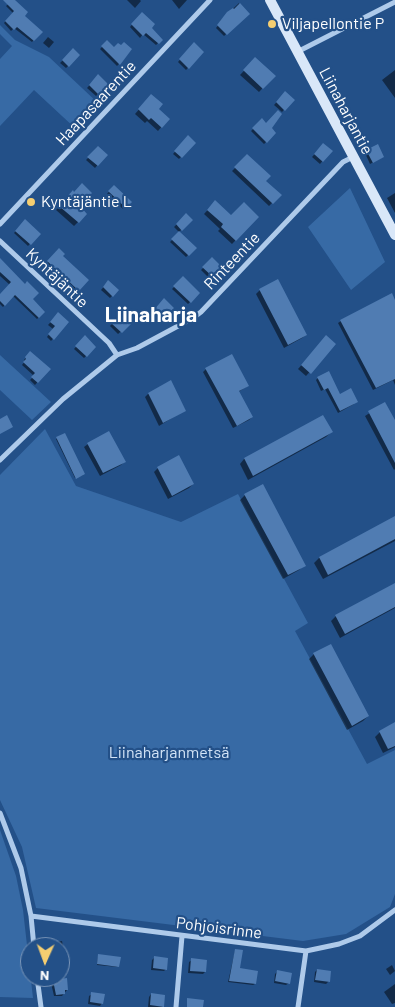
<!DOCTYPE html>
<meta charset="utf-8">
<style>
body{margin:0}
#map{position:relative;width:395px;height:1007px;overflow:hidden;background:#235088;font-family:Barlow,sans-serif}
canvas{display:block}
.north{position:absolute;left:20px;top:937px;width:50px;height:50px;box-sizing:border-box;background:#235088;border:1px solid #7b96b8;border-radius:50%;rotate:182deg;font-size:14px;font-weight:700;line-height:20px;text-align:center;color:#fff}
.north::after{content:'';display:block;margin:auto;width:18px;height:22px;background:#f5ce71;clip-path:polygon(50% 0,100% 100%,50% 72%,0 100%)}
</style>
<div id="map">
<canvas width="395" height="1007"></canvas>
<div class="north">N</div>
</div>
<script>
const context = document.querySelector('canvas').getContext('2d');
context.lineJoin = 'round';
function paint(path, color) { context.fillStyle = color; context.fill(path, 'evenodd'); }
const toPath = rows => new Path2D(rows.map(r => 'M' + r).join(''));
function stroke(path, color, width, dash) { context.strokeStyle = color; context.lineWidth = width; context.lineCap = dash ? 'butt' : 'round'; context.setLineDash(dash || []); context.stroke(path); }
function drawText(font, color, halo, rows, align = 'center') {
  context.font = font + ' Barlow,sans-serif'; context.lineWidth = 4.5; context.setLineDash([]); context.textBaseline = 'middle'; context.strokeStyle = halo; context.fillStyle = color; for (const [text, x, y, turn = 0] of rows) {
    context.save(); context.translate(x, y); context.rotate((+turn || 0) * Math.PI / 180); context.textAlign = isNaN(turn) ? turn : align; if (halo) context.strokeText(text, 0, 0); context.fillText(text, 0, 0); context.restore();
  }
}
paint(toPath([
 [0,25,15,40,49,57,99,104,76,129,34,90,0,126,0,59,12,46,0,34],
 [350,188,385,262,351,290,308,227],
 [0,355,51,402,32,420,0,390],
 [45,429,76,486,181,522,238,494,308,623,295,631,367,764,395,750,395,894,390,907,346,934,303,941,36,908,22,847,0,800,0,475],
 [0,830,16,876,23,910,33,998,0,997]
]), '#376aa5');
paint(toPath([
 [13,0,23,16,41,32,32,42,14,28,11,31,4,23,13,13,6,6],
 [127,0,140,0,141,1,135,8],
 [172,0,187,0,179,9],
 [239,3,248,14,224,36,216,28,220,23,221,20],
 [142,13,150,28,161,40,156,45,143,34,140,38,130,27],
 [48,37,54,42,49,48,43,43],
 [107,42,114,48,119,64,117,66,100,49],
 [194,44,203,52,186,70,178,62],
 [73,50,79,55,66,68,60,63],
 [255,59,274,76,259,92,240,75],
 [395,70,395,98,382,80],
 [98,76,107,85,96,96,87,88],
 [285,93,293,100,282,112,274,105],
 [148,99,168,119,158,131,147,121,145,123,135,114],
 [262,120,275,133,264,144,251,131],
 [188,137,194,143,179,159,173,154],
 [323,145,331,151,320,164,312,157],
 [98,148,106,155,95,168,86,160],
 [367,151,383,157,370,164,365,153],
 [247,156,265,181,280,195,269,206,232,171],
 [114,186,130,202,123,209,107,194],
 [73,192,78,206,86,214,74,226,56,210],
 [395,193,395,213,387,198],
 [215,202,231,217,258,217,232,244,218,231,220,229,204,214],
 [186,215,191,220,179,232,174,227],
 [25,221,39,234,28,246,14,233],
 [179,233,195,248,186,257,170,242],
 [59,250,62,256,87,281,76,293,46,264],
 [212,259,219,266,209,278,201,270],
 [0,260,31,299,44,312,37,319,13,296,3,307,0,304,0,296,10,285,0,276],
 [183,278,199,293,188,304,172,289],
 [108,282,118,290,110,298,101,290],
 [260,290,306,335,302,338,284,348,256,294],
 [164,300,172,308,160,320,152,313],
 [58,314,67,323,51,341,47,337,53,329,48,325],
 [120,315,129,324,118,334,110,326],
 [341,321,395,357,395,385,393,380,373,390,338,323],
 [85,337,95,347,84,358,74,349],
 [323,341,335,344,306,376,298,369],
 [30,353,49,369,35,385,30,380,34,376,22,365,25,361,24,360],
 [206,369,248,386,238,392,252,417,249,420,233,428,203,372],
 [318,378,340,396,354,404,338,413,325,389,321,391,316,380],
 [171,382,185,410,159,426,145,397,148,394],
 [385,403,395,422,395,469,394,470,365,416],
 [323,416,331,432,326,437,248,480,240,464,244,459],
 [64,434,83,475,75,478,56,439],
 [88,444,125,461,121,465,100,476,84,447],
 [158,468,193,484,189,488,168,499,154,472],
 [245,495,304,565,299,570,283,579,240,500],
 [395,517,395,541,323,579,314,563,319,558],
 [395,585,395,608,340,638,331,621,336,616],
 [314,654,368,716,363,721,347,730,309,659],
 [395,724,395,747,383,753,375,737,380,732],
 [62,941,64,951,61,953,60,953,60,947,47,947,49,943],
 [235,951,239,969,255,984,253,985,228,982],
 [98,956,118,967,97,965],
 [155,957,166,969,164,971,151,970,152,960],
 [192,960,205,972,203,974,188,973,189,962],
 [392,965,395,971,390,975,386,969],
 [317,970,329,981,326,984,314,982,315,972],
 [277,972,289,983,286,985,274,983,275,974],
 [53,981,67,990,62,996,54,996,51,983],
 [395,984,395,1003,392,1004,384,992],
 [92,994,102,1003,100,1006,88,1004,89,996],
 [151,994,163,1006,162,1007,148,1007,149,997]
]), '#0007');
paint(toPath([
 [3,0,15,0,28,12,25,16,43,32,34,41,17,27,14,30,5,21,14,11],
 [240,3,250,14,227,35,217,25,227,12,233,8,234,9],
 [142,12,155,24,152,28,163,40,159,44,146,33,143,36,131,24],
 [107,40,114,47,118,43,121,45,124,42,132,49,120,65,101,46],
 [194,42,204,52,189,69,179,59],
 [73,48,80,55,69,67,62,60],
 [255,57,276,76,263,89,243,70],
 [98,74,109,85,99,95,89,85],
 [285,91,295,100,285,111,276,102],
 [151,94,163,104,159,109,170,119,162,128,151,118,149,120,138,109],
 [278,110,282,114,272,128,276,133,267,143,252,128,262,118,266,123],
 [188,135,196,143,182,158,174,151],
 [323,143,333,151,323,162,314,154],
 [378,144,384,157,373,163,366,150],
 [98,146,108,155,98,166,87,157],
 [247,154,271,176,266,181,282,195,273,204,234,167],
 [82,183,92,193,80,206,87,214,79,223,59,206,73,190,74,192],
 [114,185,132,202,126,208,108,191],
 [215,200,231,215,244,202,259,217,236,241,221,227,223,224,207,210],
 [186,213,193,220,182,231,176,224],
 [25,219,41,234,31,245,15,231],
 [179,231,197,248,189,256,171,239],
 [59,248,65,254,63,256,89,280,79,291,47,261],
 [212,257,221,266,212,276,202,267],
 [0,258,25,284,27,281,39,293,33,299,45,312,39,318,15,295,5,306,0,301,0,294,11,282,0,272],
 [183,276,200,293,191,303,173,286],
 [278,279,307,335,288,345,259,289],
 [108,280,119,290,113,297,103,287],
 [392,293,395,300,395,379,376,388,340,320],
 [164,298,174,308,163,319,154,310],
 [58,312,69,322,54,340,48,334,55,326,50,322],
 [120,314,131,324,122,333,111,323],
 [85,335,96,347,87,357,75,346],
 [326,335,336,344,311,374,301,365],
 [30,351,51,369,38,383,31,377,35,373,23,362,26,359,25,357],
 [232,354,249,386,239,391,253,417,237,426,205,368],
 [329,371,340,394,351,388,358,402,340,411,328,388,324,390,317,377],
 [171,380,186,411,163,423,148,393],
 [385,402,395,420,395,463,368,411],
 [7,415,13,427,0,434,0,419],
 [323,415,333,432,253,476,244,458],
 [109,431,126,462,103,473,87,443],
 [65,433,85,474,76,479,56,437],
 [179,455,194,484,172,496,157,467],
 [263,484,306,566,288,575,244,494],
 [395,516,395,539,328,575,319,557],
 [395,583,395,607,345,634,335,615],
 [331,644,369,716,352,726,313,653],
 [395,722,395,746,388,749,379,731],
 [235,949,243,950,240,968,258,971,256,984,229,981],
 [98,954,121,957,119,967,97,964],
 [154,956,168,958,167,970,153,968],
 [191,958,207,960,206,972,190,971],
 [317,969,331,971,330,982,315,980],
 [277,970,292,973,290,984,275,981],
 [67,978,68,990,65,990,65,994,56,995,53,980],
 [91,992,105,994,103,1004,90,1002],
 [151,993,165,995,164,1007,150,1005],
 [187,998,204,1000,203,1007,187,1007]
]), '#507cb2');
stroke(toPath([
 [299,51,395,2],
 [0,224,210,0],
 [0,241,109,343,117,355],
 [0,460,63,399,117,355,137,348,193,318,201,312,343,162,353,157],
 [0,813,21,868,31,916,34,947],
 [31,916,306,951,339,944,360,936,395,910],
 [37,977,41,1007],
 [176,1007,182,936],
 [298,1007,306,951]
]), '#aecaea', 5);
stroke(toPath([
 [270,0,395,235]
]), '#d9e7f8', 10);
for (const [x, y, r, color] of [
 [272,24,5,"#f5ce71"],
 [31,202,5,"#f5ce71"]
]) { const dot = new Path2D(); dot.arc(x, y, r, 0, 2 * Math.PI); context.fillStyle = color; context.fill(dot); stroke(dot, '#235088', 2); }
drawText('16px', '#fff', '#235088', [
 ["Viljapellontie P",282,24],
 ["Kyntäjäntie L",41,202]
], 'left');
drawText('16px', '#fff', '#235088', [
 ["Haapasaarentie",96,103,-47],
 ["Liinaharjantie",346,111,62],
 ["Rinteentie",232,261,-46],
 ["Kyntäjäntie",57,278,43],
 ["Pohjoisrinne",219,928,7]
]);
drawText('16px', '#d3e4f7', '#235088', [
 ["Liinaharjanmetsä",169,753]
]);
drawText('bold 21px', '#fff', '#235088', [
 ["Liinaharja",151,315]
]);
</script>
